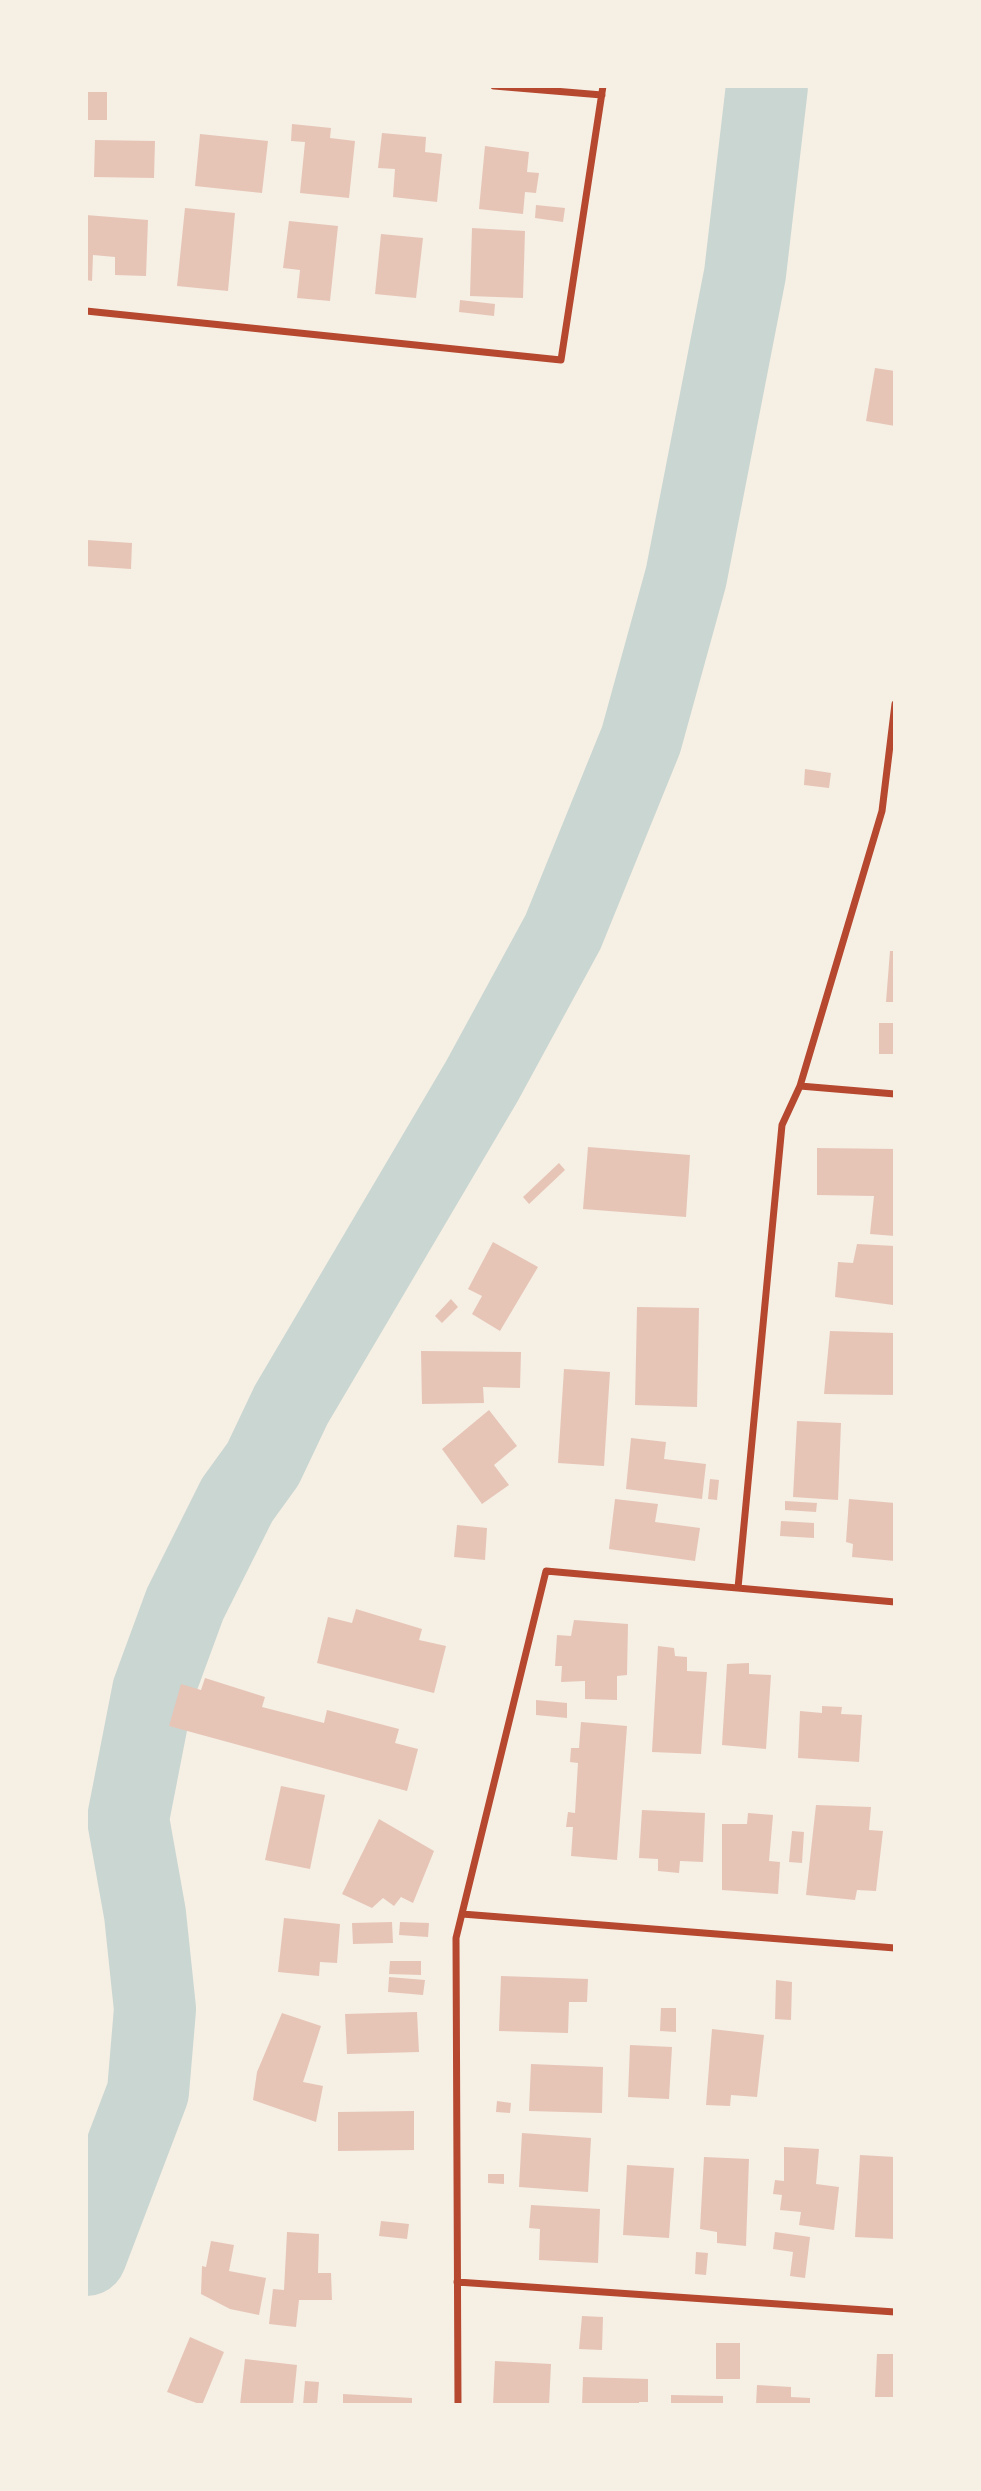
<!DOCTYPE html>
<style>
body{margin:0}
#map{position:relative;width:981px;height:2491px;overflow:hidden;background:#f6efe4;font-family:Cabin,sans-serif}
canvas{display:block}
.frame{position:absolute;inset:0;border:88px solid #f6efe4;pointer-events:none}
</style>
<div id="map">
<canvas width="981" height="2491"></canvas>
<div class="frame"></div>
</div>
<script>
const context = document.querySelector('canvas').getContext('2d');
context.lineJoin = 'round';
const toPath = rows => new Path2D(rows.map(r => 'M' + r).join(''));
function stroke(path, color, width, dash) { context.strokeStyle = color; context.lineWidth = width; context.lineCap = dash ? 'butt' : 'round'; context.setLineDash(dash || []); context.stroke(path); }
function paint(path, color) { context.fillStyle = color; context.fill(path, 'evenodd'); }
stroke(toPath([
 [86,2255,148,2092,155,2009,145,1914,128,1819,153,1691,185,1604,237,1500,263,1464,291,1405,482,1081,563,932,641,740,686,577,745,274,767,86]
]), '#c9d6d2', 82);
paint(toPath([
 [86,92,107,92,107,120,86,120],
 [292,124,331,128,330,138,355,141,349,198,300,193,305,142,291,141],
 [382,133,426,137,425,152,442,154,437,202,393,197,395,169,378,168],
 [200,134,268,141,262,193,195,186],
 [95,140,155,141,154,178,94,177],
 [485,146,529,152,527,172,539,173,536,193,525,192,523,214,479,209],
 [536,205,565,208,563,222,535,218],
 [185,208,235,213,228,291,177,286],
 [86,215,148,220,146,276,115,275,115,257,93,255,92,281,86,280],
 [289,221,338,226,330,301,297,298,300,270,283,268],
 [472,228,525,231,523,298,470,296],
 [381,234,423,238,416,298,375,294],
 [460,300,495,304,494,316,459,312],
 [875,368,895,371,895,426,866,421],
 [87,540,132,543,131,569,86,566],
 [805,769,831,773,829,788,804,785],
 [890,951,895,951,895,1002,886,1002],
 [879,1023,895,1023,895,1054,879,1054],
 [588,1147,690,1155,686,1217,583,1209],
 [817,1148,895,1149,895,1236,870,1234,874,1196,817,1195],
 [559,1163,565,1170,529,1204,523,1197],
 [493,1242,538,1267,500,1331,472,1314,482,1296,468,1289],
 [857,1244,895,1246,893,1305,835,1297,838,1262,853,1263],
 [451,1299,458,1307,442,1323,435,1316],
 [637,1307,699,1308,697,1407,635,1405],
 [830,1331,895,1333,895,1395,824,1394],
 [421,1351,521,1352,520,1388,483,1387,484,1403,422,1404],
 [564,1369,610,1372,604,1466,558,1463],
 [489,1410,517,1446,494,1465,509,1485,482,1504,442,1449],
 [797,1421,841,1423,838,1500,793,1497],
 [631,1438,666,1442,664,1459,706,1464,702,1499,626,1489],
 [710,1479,719,1480,717,1500,708,1499],
 [615,1499,658,1504,655,1522,700,1528,695,1561,609,1549],
 [849,1499,895,1503,895,1561,852,1557,853,1544,846,1542],
 [785,1501,817,1503,816,1512,785,1510],
 [781,1521,814,1523,814,1538,780,1536],
 [457,1525,487,1528,485,1560,454,1557],
 [356,1609,422,1629,419,1640,446,1646,434,1693,317,1663,328,1617,352,1623],
 [574,1620,628,1624,627,1675,617,1676,617,1700,585,1699,585,1681,561,1682,562,1666,555,1666,557,1635,571,1636],
 [658,1646,674,1648,675,1656,687,1657,687,1671,707,1672,701,1754,652,1752],
 [749,1663,749,1674,771,1675,766,1749,722,1745,727,1664],
 [205,1678,265,1697,262,1707,324,1723,327,1710,399,1729,395,1743,418,1749,407,1791,169,1726,181,1684,201,1690],
 [536,1700,567,1703,567,1718,536,1715],
 [822,1706,842,1707,841,1714,862,1715,859,1762,798,1758,800,1711,822,1713],
 [581,1722,627,1726,617,1860,571,1856,573,1827,566,1827,568,1812,575,1813,578,1763,570,1762,571,1748,579,1748],
 [281,1786,325,1795,310,1869,265,1860],
 [816,1805,871,1807,869,1830,883,1831,876,1891,857,1890,855,1900,806,1895],
 [642,1810,705,1813,703,1862,680,1861,679,1873,658,1871,658,1859,639,1858],
 [748,1813,773,1815,769,1861,780,1862,778,1894,722,1890,722,1824,747,1824],
 [379,1819,434,1851,413,1903,401,1897,394,1906,383,1898,372,1908,342,1894],
 [792,1831,804,1832,802,1863,789,1862],
 [284,1918,340,1924,337,1963,320,1962,319,1976,278,1972],
 [392,1922,393,1943,353,1944,352,1923],
 [400,1922,429,1923,428,1937,399,1935],
 [390,1961,421,1961,421,1975,389,1974],
 [501,1976,588,1979,587,2002,569,2002,568,2033,499,2031],
 [389,1977,425,1980,423,1995,388,1992],
 [776,1980,792,1982,791,2020,775,2019],
 [661,2008,676,2008,676,2032,660,2031],
 [417,2012,419,2052,347,2054,345,2014],
 [282,2013,321,2026,303,2082,323,2086,316,2122,253,2100,257,2072],
 [712,2029,764,2035,757,2097,731,2095,730,2106,706,2105],
 [630,2045,672,2047,669,2099,628,2097],
 [531,2064,603,2067,602,2113,529,2111],
 [497,2101,511,2103,510,2113,496,2112],
 [414,2111,414,2150,338,2151,338,2112],
 [522,2133,591,2138,588,2192,519,2187],
 [784,2147,819,2149,816,2184,839,2187,834,2230,799,2225,801,2212,780,2210,782,2195,773,2194,775,2180,784,2181],
 [860,2155,895,2157,895,2239,855,2237],
 [704,2157,749,2159,746,2246,717,2243,717,2232,700,2229],
 [627,2165,674,2168,669,2238,623,2235],
 [488,2174,504,2174,504,2184,488,2183],
 [531,2205,600,2209,598,2263,539,2260,540,2229,529,2228],
 [381,2221,409,2224,407,2239,379,2236],
 [287,2232,319,2234,318,2273,331,2273,332,2300,299,2300,296,2327,269,2324,273,2289,284,2290],
 [775,2232,810,2237,805,2278,790,2276,793,2252,773,2249],
 [211,2241,234,2245,229,2271,266,2278,259,2315,230,2309,201,2294,202,2266,206,2267],
 [696,2252,708,2253,706,2275,695,2274],
 [582,2316,603,2317,602,2350,579,2349],
 [190,2337,224,2352,202,2405,167,2392],
 [716,2343,740,2343,740,2379,716,2379],
 [877,2354,895,2354,894,2397,875,2397],
 [245,2359,297,2365,293,2405,240,2405],
 [495,2361,551,2364,549,2405,493,2405],
 [583,2377,648,2379,648,2402,639,2402,639,2405,582,2405],
 [305,2381,319,2382,317,2405,303,2405],
 [757,2385,791,2387,791,2397,810,2398,810,2405,756,2405],
 [343,2394,412,2398,412,2405,343,2405],
 [671,2395,723,2396,723,2405,671,2405]
]), '#e6c5b7');
stroke(toPath([
 [494,86,602,95],
 [86,311,561,360,603,86],
 [800,1086,895,1094],
 [738,1588,782,1125,800,1086,882,811,895,704],
 [462,1914,895,1948],
 [457,2282,895,2312],
 [458,2405,456,1938,546,1571,895,1602]
]), '#b5482f', 7);
</script>
